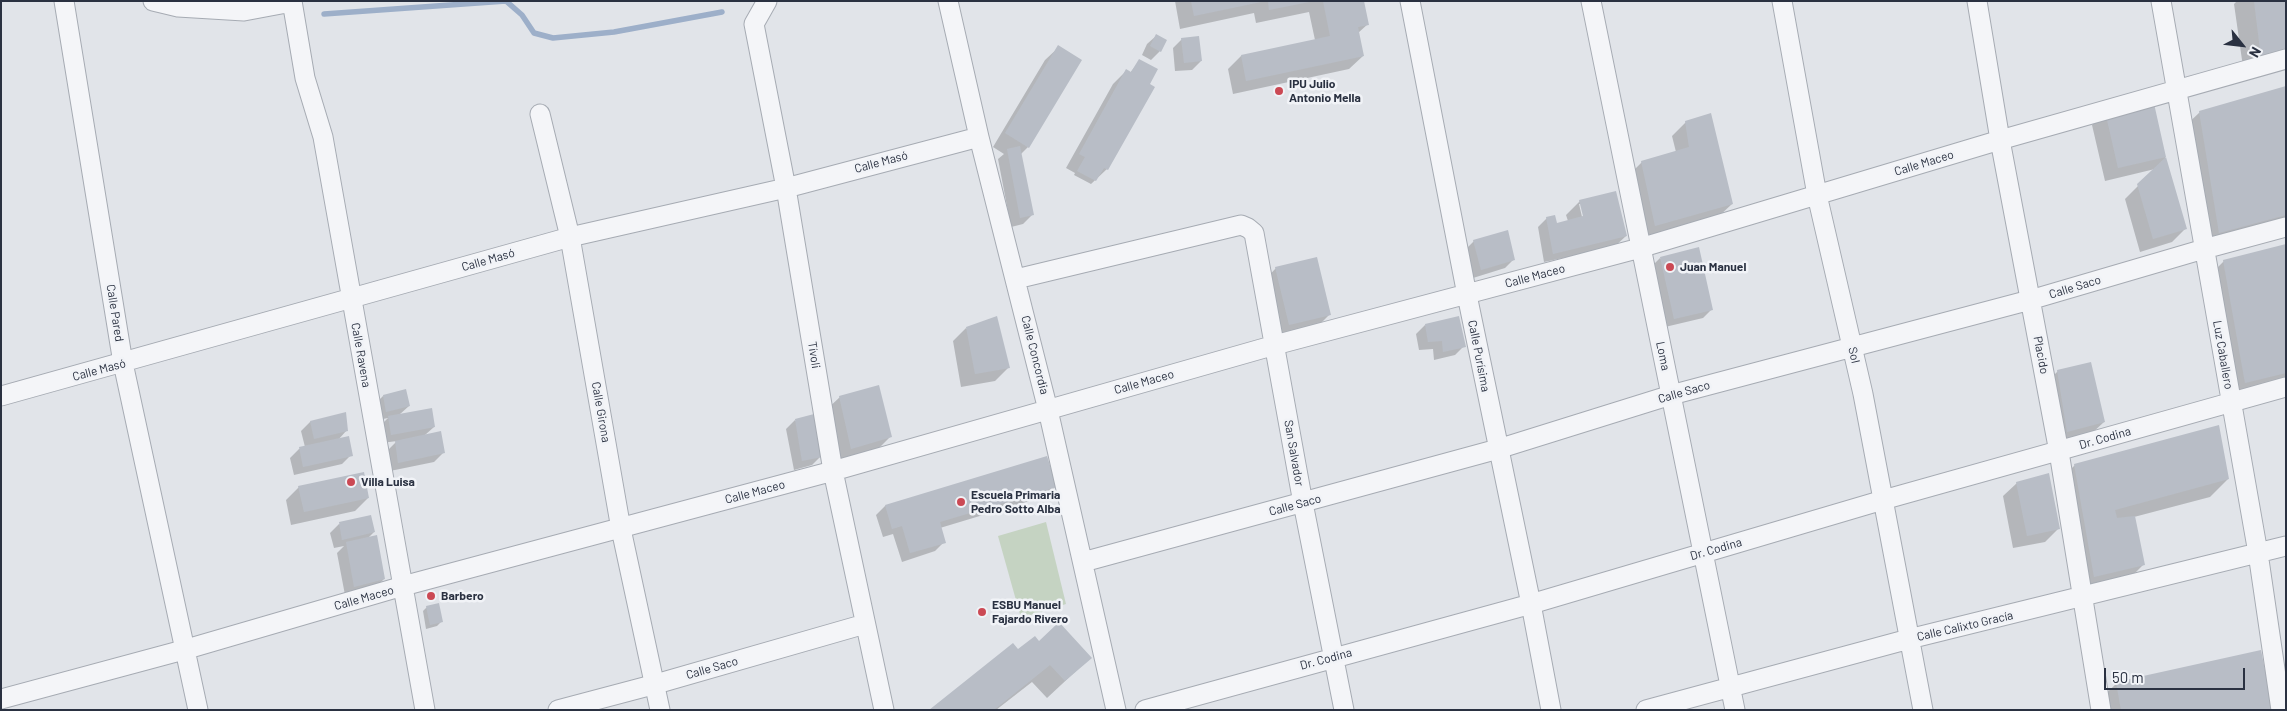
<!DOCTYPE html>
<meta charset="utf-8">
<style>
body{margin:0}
#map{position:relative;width:2287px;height:711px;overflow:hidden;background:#e1e4e9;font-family:Barlow,sans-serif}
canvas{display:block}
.frame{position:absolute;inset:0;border:2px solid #2a3141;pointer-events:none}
.north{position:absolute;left:2217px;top:20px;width:50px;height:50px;-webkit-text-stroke:4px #f1f3f7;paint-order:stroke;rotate:119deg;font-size:14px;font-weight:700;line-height:20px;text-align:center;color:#2a3141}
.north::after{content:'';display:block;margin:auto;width:18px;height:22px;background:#2a3141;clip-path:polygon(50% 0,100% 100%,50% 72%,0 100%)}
.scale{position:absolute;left:2104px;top:668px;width:141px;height:22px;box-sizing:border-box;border:2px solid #2a3141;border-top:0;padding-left:6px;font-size:15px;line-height:18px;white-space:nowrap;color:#2a3141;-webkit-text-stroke:4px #f1f3f7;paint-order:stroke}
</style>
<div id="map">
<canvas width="2287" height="711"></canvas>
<div class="frame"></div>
<div class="north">N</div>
<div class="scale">50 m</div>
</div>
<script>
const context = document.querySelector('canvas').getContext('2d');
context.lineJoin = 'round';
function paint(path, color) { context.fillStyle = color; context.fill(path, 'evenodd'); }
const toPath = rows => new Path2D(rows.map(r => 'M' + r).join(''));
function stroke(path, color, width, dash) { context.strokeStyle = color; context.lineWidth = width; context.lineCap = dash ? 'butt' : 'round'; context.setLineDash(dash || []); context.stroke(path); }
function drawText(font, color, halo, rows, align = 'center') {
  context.font = font + ' Barlow,sans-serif'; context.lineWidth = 5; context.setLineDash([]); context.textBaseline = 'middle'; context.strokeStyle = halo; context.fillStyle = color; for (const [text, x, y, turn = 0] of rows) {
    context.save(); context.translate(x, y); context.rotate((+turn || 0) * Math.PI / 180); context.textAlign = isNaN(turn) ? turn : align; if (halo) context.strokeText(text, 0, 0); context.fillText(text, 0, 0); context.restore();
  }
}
paint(toPath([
 [1046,522,1066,604,1021,618,998,536]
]), '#c5d3c2');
paint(toPath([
 [1175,1,1363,1,1368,24,1358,33,1363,56,1349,69,1233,94,1228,69,1241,56,1315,40,1309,12,1256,23,1254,13,1180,29],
 [2237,1,2286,1,2286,65,2244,74,2234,4],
 [1156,36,1160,51,1151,60,1142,55,1147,44],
 [1182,39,1201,61,1192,70,1175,71,1173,48],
 [1059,47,1028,147,1020,155,1032,215,1023,224,1011,227,998,159,1004,154,993,147,1045,60],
 [1139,61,1107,169,1091,184,1074,175,1075,173,1066,168,1113,84,1126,71,1130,73],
 [2286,87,2286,227,2202,250,2182,129,2200,112],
 [2152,100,2165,157,2185,229,2172,242,2140,252,2125,199,2155,169,2105,181,2092,125,2105,112],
 [1686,122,1732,204,1718,217,1642,238,1628,176,1642,162,1676,152,1672,136],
 [1580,201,1626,236,1612,249,1577,258,1577,255,1544,262,1538,227,1547,218,1556,225,1568,221,1566,215],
 [1579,204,1581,204,1585,217,1582,217],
 [1474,241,1514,259,1505,268,1473,278,1465,250],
 [2286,245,2286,383,2232,396,2210,275,2224,261],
 [1660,258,1712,309,1703,318,1665,327,1651,267],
 [1276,268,1329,315,1316,328,1275,338,1263,282],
 [1425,325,1464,346,1455,355,1434,360,1433,349,1419,350,1416,334],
 [966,328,1009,367,995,381,961,387,953,341],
 [2058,371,2104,422,2090,435,2054,445,2044,385],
 [383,396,409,406,399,415,434,427,425,435,443,453,434,462,390,471,387,451,397,441,382,443,380,426,388,418,378,420,374,405],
 [840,397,890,437,877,450,838,462,826,410],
 [345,414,347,430,338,440,351,455,342,464,294,475,290,458,299,449,305,447,301,431,310,422],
 [795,420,821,456,812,465,794,470,786,429],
 [2075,465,2228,479,2210,497,2134,517,2143,565,2126,582,2076,594,2057,483],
 [2017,483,2059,528,2045,542,2013,548,2003,496],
 [299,487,368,498,355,511,291,525,286,500],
 [1055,487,1046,496,940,528,944,542,935,551,902,562,893,534,883,537,876,515,885,506],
 [339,524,374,532,367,539,384,579,375,588,345,595,337,553,344,546,334,548,330,533],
 [427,607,441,622,437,626,426,629,423,611],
 [1018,651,1090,658,1047,698,1032,682,996,710,931,710],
 [2117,683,2272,710,2101,710,2099,700]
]), '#0003');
stroke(toPath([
 [324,14,506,1,522,15,534,33,553,38,614,32,722,12]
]), '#9dafc9', 5.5);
paint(toPath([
 [1191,1,1261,1,1261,2,1194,16],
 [1268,1,1309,1,1309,2,1269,10],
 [1323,1,1364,1,1369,25,1358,27,1364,56,1246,81,1241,55,1330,36],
 [2254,1,2286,1,2286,52,2261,58],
 [1156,34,1167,40,1161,52,1150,46],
 [1199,36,1202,61,1184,63,1181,38],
 [1058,45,1082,60,1029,148,1005,133],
 [1139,59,1158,69,1150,84,1155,87,1108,170,1104,168,1096,181,1077,171,1085,157,1079,154,1126,69,1131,72],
 [2286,86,2286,215,2219,233,2199,111],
 [2153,99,2166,157,2118,168,2105,111],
 [1711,113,1733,204,1655,226,1641,161,1689,147,1685,121],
 [1020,146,1034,215,1020,218,1007,149],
 [2166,157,2187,229,2153,239,2137,184],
 [1616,191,1627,236,1553,254,1546,217,1555,215,1557,223,1583,216,1579,200],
 [1508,230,1515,260,1481,270,1473,240],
 [2286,244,2286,373,2245,383,2223,260],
 [1699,247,1713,310,1674,319,1660,257],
 [1317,257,1331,315,1289,325,1275,267],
 [997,316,1010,368,975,374,966,327],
 [1459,316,1466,347,1443,352,1442,341,1428,342,1425,324],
 [2091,362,2105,422,2067,432,2057,370],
 [879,385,892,437,851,449,839,396],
 [406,389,410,406,386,412,383,395],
 [432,408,435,427,391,435,388,416],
 [346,412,348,431,314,439,310,421],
 [814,414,822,457,802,461,795,419],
 [2219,425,2229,479,2115,510,2117,518,2135,516,2145,565,2094,577,2074,464],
 [441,431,445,453,398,463,395,441],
 [349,436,353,456,303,467,299,447],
 [1047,456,1057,487,940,522,946,543,910,553,902,526,892,529,885,505],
 [364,472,369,498,304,512,298,486],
 [2049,473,2060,529,2027,536,2016,482],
 [371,515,375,532,342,540,339,522],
 [377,535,385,579,354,587,346,542],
 [439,603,443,622,430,625,426,606],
 [1059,622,1092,658,1065,681,1050,665,994,710,929,710,1013,643,1018,649,1035,636,1039,641],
 [2261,650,2273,710,2121,710,2116,682]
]), '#b8bdc6');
const minor = toPath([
 [64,1,123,363,198,710],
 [153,1,178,7,244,11,292,2],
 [292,1,305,78,323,137,425,710],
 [767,1,754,24,786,188,833,471,884,710],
 [948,1,979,137,1048,410,1116,710],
 [1410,1,1467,295,1531,604,1551,710],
 [1591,1,1735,710],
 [1782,1,1817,195,1863,394,1923,710],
 [1977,1,2000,140,2059,452,2101,710],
 [2161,1,2258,553,2281,710],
 [540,114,570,237,621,529,660,710],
 [1016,279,1241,225,1248,228,1254,233,1303,503,1344,710],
 [1,396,570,237,786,188,979,137],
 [1083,562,1498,449,1671,395,2030,300,2204,249,2286,227],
 [1,699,187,649,403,586,833,471,1275,345,1640,248,2000,140,2286,59],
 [558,710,656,684,865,624],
 [1145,710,1531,604,1883,500,2286,387],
 [1646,710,1909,639,2286,546]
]);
stroke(minor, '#a6abb3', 21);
stroke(minor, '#f4f5f8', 19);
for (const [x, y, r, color] of [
 [1279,91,5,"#cb4954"],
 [1670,267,5,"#cb4954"],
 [351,482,5,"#cb4954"],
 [961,502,5,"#cb4954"],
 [431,596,5,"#cb4954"],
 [982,612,5,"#cb4954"]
]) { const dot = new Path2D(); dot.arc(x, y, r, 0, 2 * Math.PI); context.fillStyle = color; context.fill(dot); stroke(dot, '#f1f3f7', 2); }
drawText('bold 12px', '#2a3141', '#f1f3f7', [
 ["IPU Julio",1289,84],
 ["Antonio Mella",1289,98],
 ["Juan Manuel",1680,267],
 ["Villa Luisa",361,482],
 ["Escuela Primaria",971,495],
 ["Pedro Sotto Alba",971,509],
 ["Barbero",441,596],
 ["ESBU Manuel",992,605],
 ["Fajardo Rivero",992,619]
], 'left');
drawText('12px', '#2a3141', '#f1f3f7', [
 ["Calle Masó",881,162,-15],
 ["Calle Maceo",1924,163,-17],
 ["Calle Masó",488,260,-16],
 ["Calle Maceo",1535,276,-15],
 ["Calle Saco",2075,287,-17],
 ["Calle Pared",115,313,81],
 ["Calle Ravena",361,355,80],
 ["Tívoli",814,355,81],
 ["Calle Concordia",1035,355,76],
 ["Sol",1854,355,77],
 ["Placido",2041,355,79],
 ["Luz Caballero",2223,355,80],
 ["Calle Purísima",1479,356,79],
 ["Loma",1663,356,78],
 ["Calle Masó",99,370,-15],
 ["Calle Maceo",1144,382,-16],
 ["Calle Saco",1684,392,-16],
 ["Calle Girona",601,412,80],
 ["Dr. Codina",2105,438,-16],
 ["San Salvador",1294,453,80],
 ["Calle Maceo",755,492,-15],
 ["Calle Saco",1295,505,-15],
 ["Dr. Codina",1716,549,-16],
 ["Calle Maceo",364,598,-16],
 ["Calle Calixto Gracía",1965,626,-13],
 ["Dr. Codina",1326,659,-15],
 ["Calle Saco",712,668,-16]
]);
</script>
